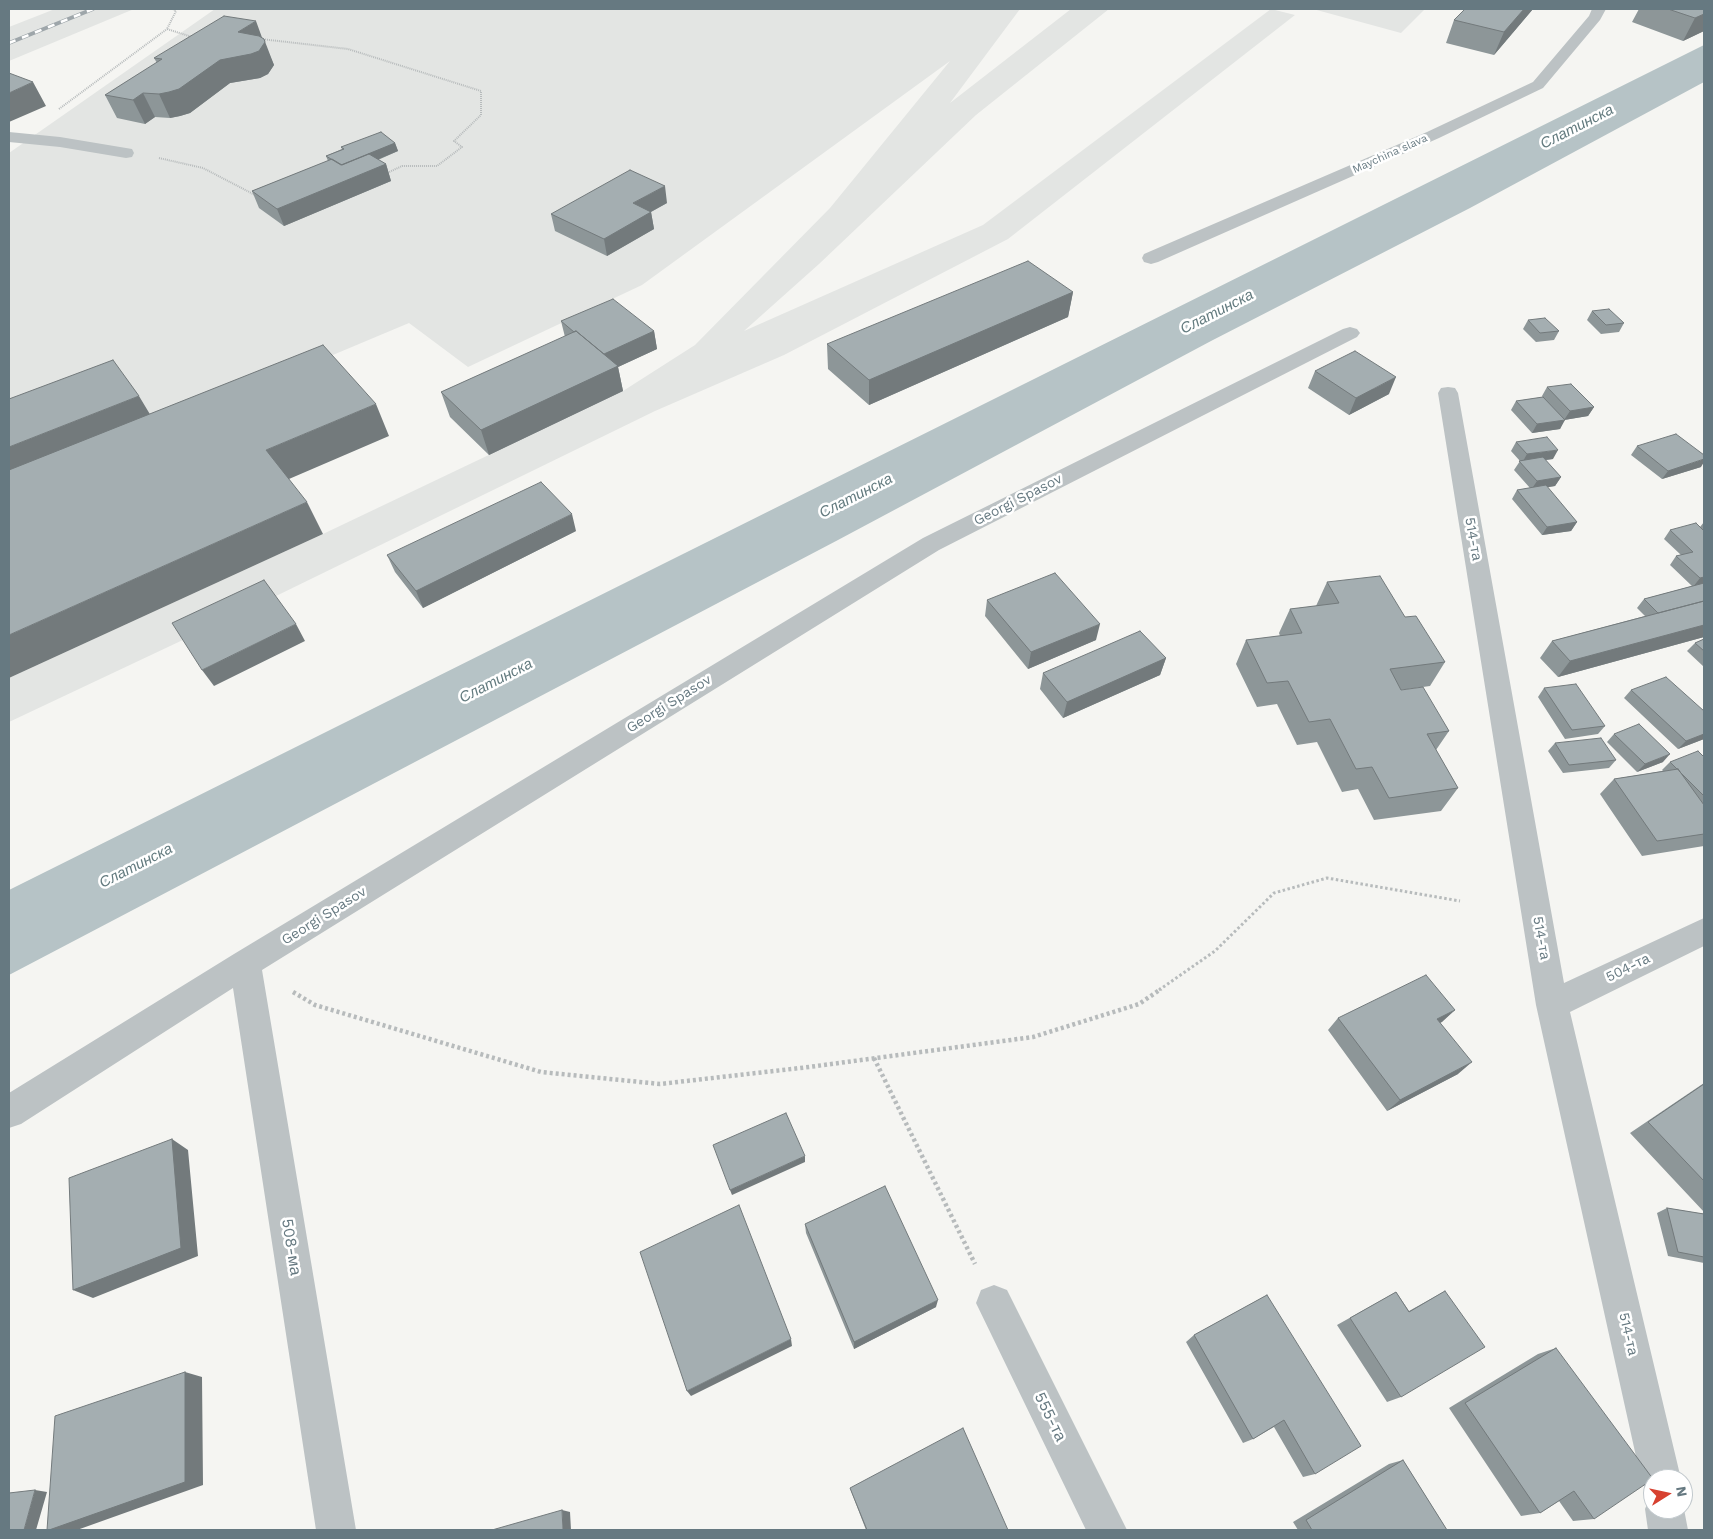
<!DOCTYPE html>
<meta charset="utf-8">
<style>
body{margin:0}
#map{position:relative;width:1713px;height:1539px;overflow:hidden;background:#f5f5f2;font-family:"Work Sans",sans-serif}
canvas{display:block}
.frame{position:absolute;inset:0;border:10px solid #667981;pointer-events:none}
.north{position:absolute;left:1643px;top:1469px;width:50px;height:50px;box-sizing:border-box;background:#fff;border:1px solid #c2c9cd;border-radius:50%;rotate:80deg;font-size:14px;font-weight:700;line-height:20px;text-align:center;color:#667981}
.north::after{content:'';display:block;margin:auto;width:18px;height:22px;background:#d74130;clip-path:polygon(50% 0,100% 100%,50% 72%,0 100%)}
</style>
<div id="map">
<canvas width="1713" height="1539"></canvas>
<div class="frame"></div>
<div class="north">N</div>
</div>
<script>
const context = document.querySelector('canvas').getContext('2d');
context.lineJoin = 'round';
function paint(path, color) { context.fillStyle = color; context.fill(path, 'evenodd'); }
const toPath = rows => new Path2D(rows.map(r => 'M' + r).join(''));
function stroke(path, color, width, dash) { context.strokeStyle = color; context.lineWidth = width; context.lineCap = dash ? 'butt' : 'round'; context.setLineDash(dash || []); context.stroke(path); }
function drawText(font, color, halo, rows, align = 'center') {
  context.font = font + ' "Work Sans",sans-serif'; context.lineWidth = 5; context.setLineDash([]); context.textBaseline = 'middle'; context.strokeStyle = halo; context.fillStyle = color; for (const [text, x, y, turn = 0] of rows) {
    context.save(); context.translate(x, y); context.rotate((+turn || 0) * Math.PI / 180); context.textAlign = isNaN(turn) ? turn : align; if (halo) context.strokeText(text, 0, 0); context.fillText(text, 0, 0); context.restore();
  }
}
paint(toPath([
 [55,9,134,9,9,61,9,27],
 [215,9,1020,9,950,103,1071,9,1109,9,976,115,819,264,744,331,983,225,1271,9,1295,15,1008,239,784,355,655,411,274,597,9,722,9,678,323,534,623,391,695,345,830,208,950,61,642,285,468,367,409,323,9,491,9,153],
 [1313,9,1425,9,1401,33]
]), '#e3e5e3');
paint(toPath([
 [1704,45,1704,82,1470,208,1211,341,838,540,9,975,9,890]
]), '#b6c3c6');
stroke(toPath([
 [173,9,176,11,167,29,192,37],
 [261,39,348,49,481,91,481,115,454,141,462,147,437,166,402,166,385,174],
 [59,109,167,29],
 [159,158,203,168,255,195]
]), '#b7bbbc', 2, [1, 1]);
stroke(toPath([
 [1159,990,1215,951,1274,893,1327,878,1460,901]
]), '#b7bbbc', 3, [2.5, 2.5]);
stroke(toPath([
 [293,992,315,1005,541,1072,660,1084,809,1067,1033,1037,1139,1004,1161,989],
 [874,1058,975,1264]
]), '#b7bbbc', 4.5, [3, 3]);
paint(toPath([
 [1592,9,1606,9,1600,20,1543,88,1439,138,1158,262,1151,264,1144,262,1142,258,1144,254,1427,132,1533,82,1589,16,1592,9],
 [9,132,60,137,132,149,134,153,132,157,126,158,60,147,9,142,9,132],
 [1350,327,1357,329,1360,333,1357,337,939,550,262,970,356,1530,316,1530,233,988,21,1124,9,1128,9,1093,234,954,923,538,1343,329,1350,327],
 [1448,387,1455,388,1458,393,1564,983,1704,918,1704,946,1570,1012,1681,1479,1653,1479,1653,1509,1683,1509,1683,1504,1688,1530,1648,1530,1645,1509,1651,1495,1647,1493,1641,1479,1536,1005,1438,393,1441,388,1448,387],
 [994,1285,1007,1290,1127,1530,1086,1530,976,1303,981,1290,994,1285]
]), '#bcc2c4');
const rail = toPath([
 [9,43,93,9]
]);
stroke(rail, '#9ea6aa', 4);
stroke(rail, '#fff', 2.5, [7]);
paint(toPath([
 [1533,9,1494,55,1446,43,1454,20],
 [1639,9,1704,9,1704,31,1683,41,1632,22],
 [262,38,274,65,268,74,260,78,230,83,190,113,180,116,170,118,155,117,145,124,117,118,105,95,157,63,154,58],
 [395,143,398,151,378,160,386,164,391,181,284,226,259,208,252,191,328,161,326,156,342,149,341,147],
 [667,203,651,212,654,229,607,256,555,231,551,214],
 [1073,292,1068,317,869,405,828,369,827,344],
 [1592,311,1624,323,1619,332,1601,334,1587,320],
 [1528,320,1559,331,1554,340,1536,342,1523,329],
 [561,321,654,331,657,349,618,367,623,391,489,455,450,417,441,392,565,337],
 [1315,371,1389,394,1349,415,1308,388],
 [1547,387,1594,407,1588,416,1564,420,1560,429,1532,433,1511,410,1516,401,1543,397,1542,396],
 [1516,442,1553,459,1545,460,1561,477,1555,486,1547,487,1577,522,1571,531,1542,535,1512,499,1517,490,1530,488,1514,470,1520,461,1511,451],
 [1637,446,1701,467,1662,479,1631,455],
 [1704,522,1704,637,1558,677,1540,658,1552,641,1645,616,1637,608,1644,599,1692,586,1670,565,1676,556,1681,555,1664,539,1670,530,1700,527],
 [576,531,423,608,395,572,387,555],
 [1327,582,1405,617,1445,662,1430,686,1401,690,1449,731,1436,750,1458,788,1441,811,1374,820,1358,789,1342,792,1317,742,1297,745,1277,704,1257,707,1236,664,1246,640,1280,636,1279,633,1290,609,1316,606],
 [987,600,1096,640,1028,669,985,616],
 [1704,639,1704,667,1687,651,1695,643],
 [1166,658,1160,675,1063,718,1040,689,1043,673],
 [1544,688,1605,726,1598,734,1565,739,1538,697],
 [1631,690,1704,711,1704,739,1678,749,1624,698],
 [1614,734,1663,762,1637,772,1607,742],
 [1555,743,1616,760,1609,768,1563,773,1548,751],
 [1704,757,1704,846,1642,856,1600,794,1614,779,1663,771,1662,770,1670,762],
 [1455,1010,1440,1023,1458,1074,1387,1111,1328,1030,1338,1018],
 [1704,1083,1704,1212,1630,1133],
 [1667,1208,1704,1214,1704,1263,1668,1256,1657,1213],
 [805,1224,936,1307,854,1349,806,1233],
 [1445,1291,1401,1397,1387,1402,1337,1325,1396,1292,1409,1311],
 [1267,1295,1315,1474,1303,1477,1274,1427,1253,1439,1243,1443,1186,1342,1194,1335],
 [1556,1348,1594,1519,1573,1521,1559,1501,1540,1513,1521,1516,1449,1408,1538,1354],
 [1403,1460,1447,1530,1298,1530,1293,1522,1389,1464],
 [850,1488,1008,1530,866,1530,851,1491]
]), '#8d9698');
paint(toPath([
 [1524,9,1533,9,1494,55,1504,32],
 [1704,14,1704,31,1683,41,1695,18],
 [256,21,264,43,264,39,274,65,268,74,260,78,230,83,190,113,180,116,170,118,159,94,238,32],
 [33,82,46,106,9,122,9,93],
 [143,93,155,117,145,124,133,100],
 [395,143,398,151,343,174,340,165],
 [386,164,391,181,284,226,277,209],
 [665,186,667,203,636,220,633,203],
 [651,212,654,229,607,256,604,239],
 [1073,292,1068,317,869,405,869,380],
 [654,331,657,349,618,367,623,391,489,455,481,430,602,355],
 [1396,377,1389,394,1349,415,1356,398],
 [139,396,154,421,9,479,9,447],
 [376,404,389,436,282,482,266,450],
 [1594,407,1588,416,1564,420,1570,411],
 [1565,420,1560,429,1532,433,1537,424],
 [1558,450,1553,459,1522,463,1527,454],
 [1704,459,1704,462,1701,467,1662,479,1668,471],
 [1561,477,1555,486,1531,490,1537,481],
 [307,502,323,534,9,678,9,635],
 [572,514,576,531,423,608,416,591],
 [1577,522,1571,531,1542,535,1547,527],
 [1704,577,1704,584,1693,587,1700,578],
 [296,624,305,641,214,686,202,670],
 [1100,624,1096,640,1028,669,1031,652],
 [1704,625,1704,637,1558,677,1570,661],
 [1166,658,1160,675,1063,718,1067,702],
 [1704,734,1704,739,1678,749,1686,741],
 [1670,754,1663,762,1637,772,1645,764],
 [1455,1010,1442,1022,1424,1031,1437,1019],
 [1472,1062,1458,1074,1387,1111,1400,1100],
 [172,1139,188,1150,198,1256,93,1298,73,1290],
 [805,1156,805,1162,732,1195,730,1190],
 [938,1300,936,1307,854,1349,854,1342],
 [791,1339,792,1346,691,1396,687,1391],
 [185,1372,202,1377,203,1485,77,1530,49,1530],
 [35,1490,47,1492,36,1530,24,1530],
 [562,1510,570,1512,571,1530,563,1530]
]), '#737a7c');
const building = toPath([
 [1465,9,1524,9,1504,32,1454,20,1465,9],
 [1668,9,1704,9,1704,14,1695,18,1668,9],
 [224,16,256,21,238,32,259,36,264,39,265,42,259,51,251,54,220,60,179,89,169,92,159,94,143,93,133,100,105,95,162,59,154,58,224,16],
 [9,73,33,82,9,93,9,73],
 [381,132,395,143,341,165,326,156,344,149,341,147,381,132],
 [369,154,386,164,277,209,252,191,332,159,342,165,369,154],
 [630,170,665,186,633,203,651,212,604,239,551,214,630,170],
 [1028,261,1073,292,869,380,827,344,1028,261],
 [613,299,654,331,604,354,576,331,574,332,561,321,613,299],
 [1609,309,1624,323,1606,325,1592,311,1609,309],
 [1545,318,1559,331,1540,333,1528,320,1545,318],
 [576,331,618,366,481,430,441,392,576,331],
 [323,345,376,404,266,450,307,502,9,635,9,470,323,345],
 [1355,351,1396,377,1356,398,1315,371,1355,351],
 [113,360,139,396,9,447,9,399,113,360],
 [1571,384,1594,407,1570,411,1547,387,1571,384],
 [1543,397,1565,420,1537,424,1516,401,1543,397],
 [1676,434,1704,455,1704,459,1668,471,1637,446,1676,434],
 [1547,437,1558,450,1527,454,1516,442,1547,437],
 [1543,457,1561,477,1537,481,1519,461,1543,457],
 [541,482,572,514,416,591,387,555,541,482],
 [1546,485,1577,522,1547,527,1517,490,1546,485],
 [1696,523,1704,531,1704,577,1700,578,1676,556,1693,552,1670,530,1696,523],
 [1055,573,1100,624,1031,652,987,600,1055,573],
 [1380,576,1405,617,1416,616,1445,662,1390,669,1401,690,1423,687,1449,731,1427,734,1458,788,1389,798,1372,767,1356,769,1330,719,1309,722,1288,681,1267,683,1246,640,1302,633,1290,609,1339,603,1327,582,1380,576],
 [264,580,296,624,202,670,172,623,264,580],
 [1704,583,1704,601,1658,613,1644,599,1704,583],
 [1704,601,1704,625,1570,661,1552,641,1704,601],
 [1140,631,1166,658,1067,702,1043,673,1140,631],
 [1704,639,1704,651,1695,643,1704,639],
 [1666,677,1704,711,1704,734,1686,741,1631,690,1666,677],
 [1576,684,1605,726,1572,730,1544,688,1576,684],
 [1639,724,1670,754,1645,764,1614,734,1639,724],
 [1601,738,1616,760,1569,765,1555,743,1601,738],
 [1698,751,1704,757,1704,796,1680,772,1678,769,1677,769,1670,762,1698,751],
 [1678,769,1704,805,1704,834,1657,841,1614,779,1678,769],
 [1426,975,1455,1010,1437,1019,1472,1062,1400,1100,1338,1018,1426,975],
 [1704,1084,1704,1181,1648,1122,1704,1084],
 [786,1113,805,1156,730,1190,713,1145,786,1113],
 [172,1139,181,1248,73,1290,69,1178,172,1139],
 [885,1186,938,1300,854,1342,805,1224,885,1186],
 [739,1205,791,1339,687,1391,640,1252,739,1205],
 [1667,1208,1704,1214,1704,1257,1678,1252,1667,1208],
 [1445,1291,1485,1347,1401,1397,1350,1318,1396,1292,1409,1312,1445,1291],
 [1267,1295,1361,1446,1315,1474,1284,1420,1253,1439,1194,1335,1267,1295],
 [1556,1348,1653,1479,1594,1519,1574,1491,1540,1513,1465,1403,1556,1348],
 [185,1372,185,1482,49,1530,47,1530,55,1416,185,1372],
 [963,1428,1008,1530,867,1530,850,1488,963,1428],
 [1403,1460,1447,1530,1312,1530,1306,1520,1403,1460],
 [35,1490,24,1530,9,1530,9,1493,35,1490],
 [562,1510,563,1530,492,1530,562,1510]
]);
paint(building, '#a4aeb1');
stroke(building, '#737a7c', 1);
drawText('11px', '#667981', '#fff', [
 ["Maychina slava",1390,154,-24]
]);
drawText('14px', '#667981', '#fff', [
 ["Georgi Spasov",1018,500,-27],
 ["514-та",1473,539,80],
 ["Georgi Spasov",669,704,-32],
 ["Georgi Spasov",324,916,-32],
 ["514-та",1541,938,80],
 ["504-та",1628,968,-26],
 ["514-та",1628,1334,77]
]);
drawText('italic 15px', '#627a7e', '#fff', [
 ["Слатинска",1577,127,-27],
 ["Слатинска",1217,312,-27],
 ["Слатинска",856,496,-27],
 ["Слатинска",496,681,-27],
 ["Слатинска",136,866,-27]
]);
drawText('16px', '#667981', '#fff', [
 ["508-ма",291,1247,81],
 ["555-та",1050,1417,64]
]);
</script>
